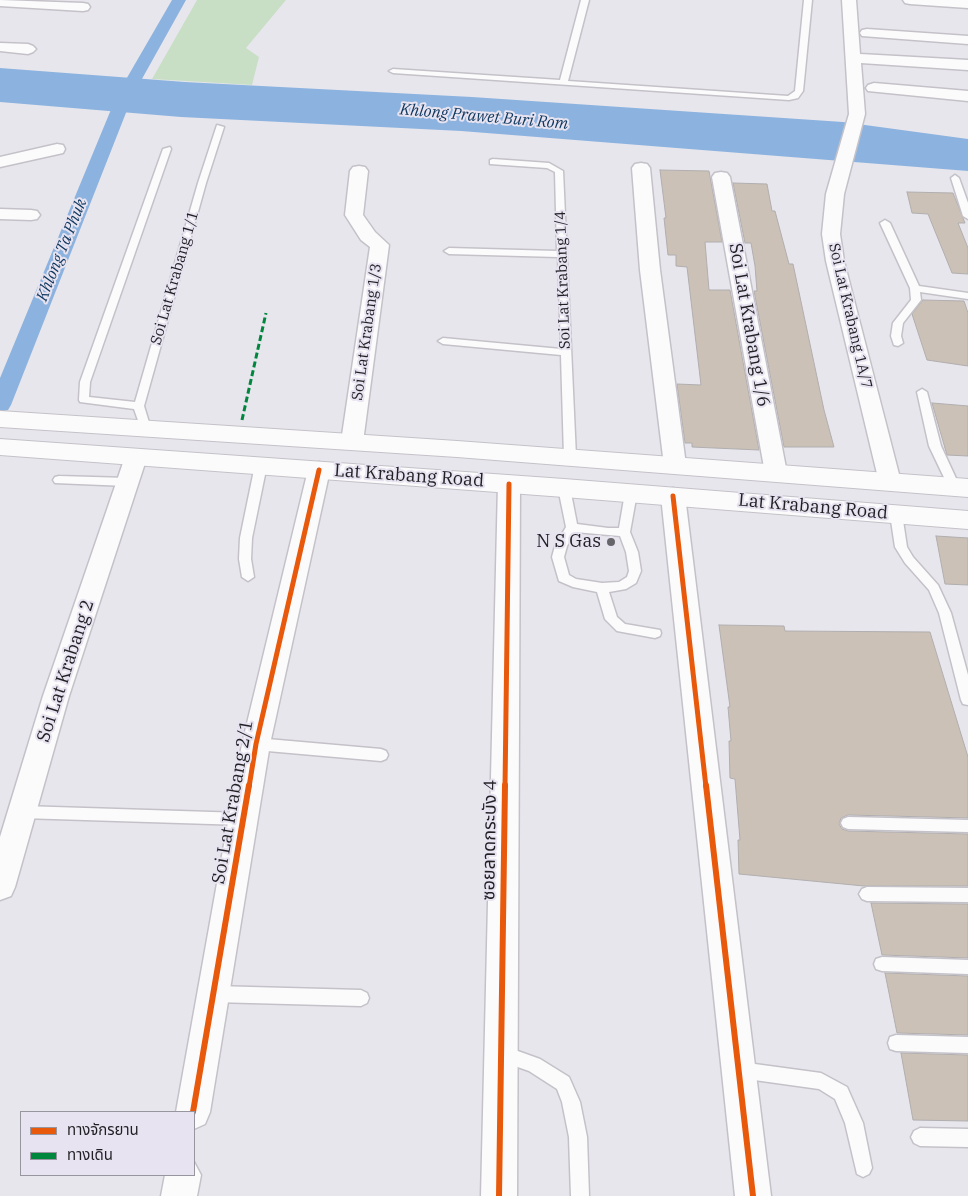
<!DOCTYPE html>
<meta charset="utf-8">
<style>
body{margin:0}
#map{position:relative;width:968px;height:1196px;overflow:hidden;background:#e8e6ed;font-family:"IBM Plex Serif","Noto Sans Thai",serif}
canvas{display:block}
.legend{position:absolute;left:20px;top:1111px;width:175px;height:65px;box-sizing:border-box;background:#e7e3f0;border:1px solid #97959e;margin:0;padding:6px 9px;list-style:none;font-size:15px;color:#201f23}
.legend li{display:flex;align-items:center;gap:10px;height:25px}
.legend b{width:25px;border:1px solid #97959e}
</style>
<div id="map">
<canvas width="968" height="1196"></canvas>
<ul class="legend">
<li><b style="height:6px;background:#e8590c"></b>ทางจักรยาน</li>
<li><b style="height:6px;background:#00873e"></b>ทางเดิน</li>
</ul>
</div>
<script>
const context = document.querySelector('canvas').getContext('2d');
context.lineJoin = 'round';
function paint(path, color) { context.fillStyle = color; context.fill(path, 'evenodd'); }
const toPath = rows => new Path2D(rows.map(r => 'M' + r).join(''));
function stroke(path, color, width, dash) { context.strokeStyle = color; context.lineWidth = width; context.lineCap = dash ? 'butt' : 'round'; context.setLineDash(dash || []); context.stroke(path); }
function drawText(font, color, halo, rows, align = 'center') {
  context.font = font + ' "IBM Plex Serif","Noto Sans Thai",serif'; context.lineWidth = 4; context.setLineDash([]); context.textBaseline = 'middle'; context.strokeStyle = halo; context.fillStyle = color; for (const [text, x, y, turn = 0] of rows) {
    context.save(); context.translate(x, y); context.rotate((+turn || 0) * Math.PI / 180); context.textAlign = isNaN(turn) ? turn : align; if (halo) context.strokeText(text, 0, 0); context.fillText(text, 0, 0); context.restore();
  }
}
paint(toPath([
 [197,0,286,0,246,48,259,57,252,85,152,79]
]), '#c8dfc6');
paint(toPath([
 [0,68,185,82,472,97,843,122,968,139,968,171,461,131,181,117,0,102]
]), '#8cb3df');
paint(toPath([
 [172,0,186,0,133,95,11,405,8,410,0,412,0,378,117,95,172,0]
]), '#8cb3df');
const building = toPath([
 [660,170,709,171,722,242,705,242,709,290,730,290,759,450,692,447,692,443,685,443,677,384,701,385,687,267,676,266,676,255,668,255,664,218,666,218,660,170],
 [733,183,767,184,772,211,775,211,789,264,793,264,824,410,834,447,784,447,754,291,757,291,755,266,751,243,745,243,733,183],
 [907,192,953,193,965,223,958,223,968,248,968,274,952,273,928,214,912,213,907,192],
 [923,300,964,301,968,313,968,366,927,360,912,314,923,300],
 [932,403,968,406,968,456,947,455,932,403],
 [936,536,968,538,968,585,945,584,936,536],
 [719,625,784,626,785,631,930,632,968,757,968,818,848,815,841,818,839,824,842,829,848,831,968,834,968,886,864,886,739,874,738,840,740,840,735,779,730,778,729,741,731,741,728,707,730,707,719,625],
 [871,903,968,904,968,958,882,955,871,903],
 [885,973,968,976,968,1035,897,1033,885,973],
 [901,1053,968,1055,968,1121,913,1120,901,1053]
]);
paint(building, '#cbc1b6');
stroke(building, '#b0aeaf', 1);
const service = toPath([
 [581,0,589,0,568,81,788,96,795,91,804,0,812,0,803,91,798,98,789,100,393,73,389,71,393,69,560,80,581,0],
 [217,125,224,127,206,183,144,406,151,429,146,433,141,429,134,409,80,402,79,400,80,382,163,149,170,147,171,149,90,382,89,397,135,402,198,183,217,125],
 [493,159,549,163,563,171,576,457,570,461,564,457,561,355,443,344,438,341,443,338,561,349,558,257,449,254,444,251,449,248,557,251,555,172,547,168,490,164,490,160,493,159],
 [955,175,959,178,968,203,968,219,963,216,951,178,955,175],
 [885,220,890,223,919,286,968,293,968,299,920,292,921,300,903,323,901,336,903,343,898,346,894,345,891,336,893,323,911,300,910,288,880,223,885,220],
 [922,389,927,392,941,446,960,487,958,490,950,490,929,446,917,392,922,389],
 [261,461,267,465,252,538,251,559,254,577,248,581,242,577,239,559,240,538,255,465,261,461],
 [59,476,127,478,133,482,127,486,55,483,53,480,55,477,59,476],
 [564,484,570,488,577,524,608,528,619,528,625,493,631,489,635,490,637,493,630,532,638,552,641,571,636,583,626,589,609,592,617,617,625,624,660,630,661,633,660,636,655,638,617,631,605,619,597,592,573,587,559,581,552,557,555,546,566,527,558,488,564,484],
 [575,532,620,536,626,552,629,571,627,577,619,582,602,583,576,579,569,575,564,557,567,546,575,532],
 [896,510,902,514,907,547,913,557,938,585,951,613,968,675,968,705,963,704,961,700,939,613,929,590,905,563,895,547,890,514,896,510],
 [256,738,381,749,386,751,388,755,386,759,381,761,256,750,251,748,249,744,251,740,256,738],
 [22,806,243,813,248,815,250,819,248,823,243,825,22,818,17,816,15,812,17,808,22,806],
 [848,817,968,820,968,832,848,829,843,827,841,823,843,819,848,817],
 [867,887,968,888,968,902,867,901,862,899,859,894,862,889,867,887],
 [882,957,968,960,968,974,882,971,876,969,874,964,876,959,882,957],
 [214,986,361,990,367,993,369,998,367,1003,361,1006,214,1002,208,999,206,994,208,989,214,986],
 [896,1035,968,1037,968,1053,896,1051,890,1049,888,1043,890,1037,896,1035],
 [501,1045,540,1059,569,1077,580,1102,587,1137,589,1196,571,1196,569,1137,562,1102,557,1089,529,1071,495,1059,493,1053,495,1047,501,1045],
 [740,1062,821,1073,847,1087,863,1123,872,1168,869,1174,863,1177,857,1174,845,1123,835,1099,819,1089,740,1078,734,1076,732,1070,734,1064,740,1062],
 [920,1128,968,1129,968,1147,920,1146,914,1143,911,1137,914,1131,920,1128]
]);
const minor = toPath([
 [0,0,83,3,88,4,90,7,88,10,83,11,0,6,0,0],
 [842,0,856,0,860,54,968,60,968,70,861,63,865,114,844,194,840,234,844,261,901,482,898,487,890,490,882,487,879,482,826,261,822,234,826,194,849,114,842,0],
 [903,0,968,0,968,8,910,4,905,3,903,0],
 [867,29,968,36,968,44,862,36,860,33,862,30,867,29],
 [0,43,28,44,33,46,36,49,33,52,28,54,0,51,0,43],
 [874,83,968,91,968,101,868,91,866,88,868,85,874,83],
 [57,144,63,145,65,149,63,153,0,167,0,157,57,144],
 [641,163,647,164,650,168,660,270,686,465,683,470,675,472,667,470,664,465,640,270,632,168,635,164,641,163],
 [359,166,365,167,368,171,363,215,375,232,389,245,363,442,360,447,352,449,344,447,341,442,370,247,361,240,345,215,350,171,353,167,359,166],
 [721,172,727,173,730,177,787,473,784,478,776,481,768,478,765,473,712,177,715,173,721,172],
 [0,209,31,210,37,211,40,215,37,219,31,220,0,219,0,209],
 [136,450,144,452,147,457,69,696,15,887,11,896,0,900,0,837,43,696,125,457,128,452,136,450],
 [319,462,327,465,330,470,270,744,210,1112,205,1124,194,1129,194,1112,176,1112,242,744,308,470,311,465,319,462],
 [509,476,517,479,520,484,517,1196,481,1196,498,484,501,479,509,476],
 [673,488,681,490,685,496,771,1196,735,1196,661,496,665,490,673,488],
 [194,1162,201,1175,197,1196,161,1196,165,1175,194,1175,194,1162]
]);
const primary = toPath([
 [0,411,457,441,968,479,968,497,457,457,0,427,0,411],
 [0,439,564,479,968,511,968,529,564,497,0,455,0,439]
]);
stroke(service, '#c4c2c8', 3);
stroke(minor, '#c4c2c8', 3);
stroke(primary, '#c4c2c8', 2);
paint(service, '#fcfbfc');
paint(minor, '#fcfbfc');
paint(primary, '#fcfbfc');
stroke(toPath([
 [242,420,266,313]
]), '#00873e', 3, [6, 3]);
stroke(toPath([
 [673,496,706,787],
 [249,787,256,744,319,470],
 [505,787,509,484]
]), '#e8590c', 5);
stroke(toPath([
 [706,785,753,1196],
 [193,1112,249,785],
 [499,1196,505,785]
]), '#e8590c', 6);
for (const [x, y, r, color] of [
 [611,542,5,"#66656a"]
]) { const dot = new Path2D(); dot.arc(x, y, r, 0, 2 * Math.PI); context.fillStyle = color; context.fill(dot); stroke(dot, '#e7e3f0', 2); }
drawText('15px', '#201f23', '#e7e3f0', [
 ["Soi Lat Krabang 1/1",175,278,-74],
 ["Soi Lat Krabang 1/4",563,280,-92],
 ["Soi Lat Krabang 1A/7",850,316,77],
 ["Soi Lat Krabang 1/3",367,332,-82]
]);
drawText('italic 16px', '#0d365d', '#e7e3f0', [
 ["Khlong Prawet Buri Rom",484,117,5],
 ["Khlong Ta Phuk",62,250,-68]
]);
drawText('18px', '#201f23', '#e7e3f0', [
 ["Soi Lat Krabang 1/6",749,325,80],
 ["Lat Krabang Road",409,476,4],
 ["Lat Krabang Road",813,507,5],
 ["Soi Lat Krabang 2",66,671,-72],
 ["Soi Lat Krabang 2/1",233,802,-80],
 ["ซอยลาดกระบัง 4",490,840,-89]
]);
drawText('18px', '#201f23', '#e7e3f0', [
 ["N S Gas",601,542]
], 'right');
</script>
